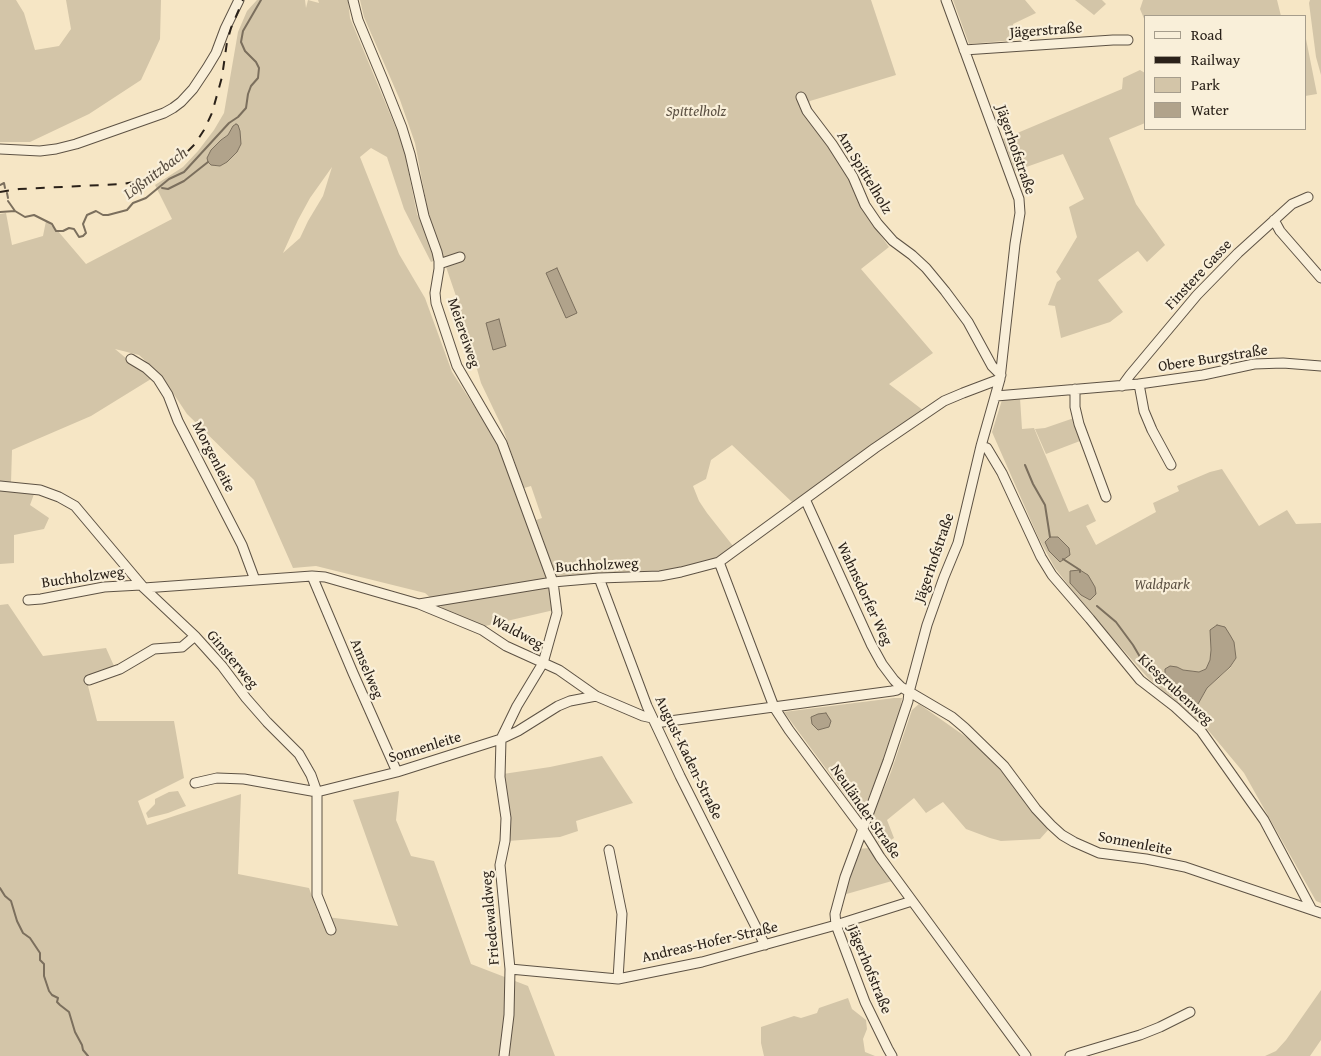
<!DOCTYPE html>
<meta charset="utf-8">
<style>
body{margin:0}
#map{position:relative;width:1321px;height:1056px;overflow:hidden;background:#f6e6c5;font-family:"Gentium Book Plus",serif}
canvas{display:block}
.legend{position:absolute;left:1144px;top:15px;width:162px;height:115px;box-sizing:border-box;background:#f9efd9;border:1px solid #a69d8c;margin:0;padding:6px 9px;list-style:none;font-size:15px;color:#2a2119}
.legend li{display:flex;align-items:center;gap:10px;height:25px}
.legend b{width:25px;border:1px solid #a69d8c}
</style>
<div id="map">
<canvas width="1321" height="1056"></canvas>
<ul class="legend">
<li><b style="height:6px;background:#f9efd9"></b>Road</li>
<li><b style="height:6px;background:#2a2119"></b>Railway</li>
<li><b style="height:14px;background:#d3c5a8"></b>Park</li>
<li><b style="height:14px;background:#b1a38b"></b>Water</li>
</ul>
</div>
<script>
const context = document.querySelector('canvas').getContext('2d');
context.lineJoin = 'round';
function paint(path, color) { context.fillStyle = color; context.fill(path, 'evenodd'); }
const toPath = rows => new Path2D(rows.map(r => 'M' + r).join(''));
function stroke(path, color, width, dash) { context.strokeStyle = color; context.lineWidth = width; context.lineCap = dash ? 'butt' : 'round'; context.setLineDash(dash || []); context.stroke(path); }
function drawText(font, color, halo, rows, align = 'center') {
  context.font = font + ' "Gentium Book Plus",serif'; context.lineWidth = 4.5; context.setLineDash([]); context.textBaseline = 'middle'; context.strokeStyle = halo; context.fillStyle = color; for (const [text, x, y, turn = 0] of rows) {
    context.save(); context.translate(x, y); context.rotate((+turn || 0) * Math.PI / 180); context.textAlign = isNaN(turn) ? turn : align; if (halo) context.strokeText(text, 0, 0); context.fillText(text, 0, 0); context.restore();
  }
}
paint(toPath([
 [0,0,16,0,24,13,35,50,59,46,71,29,66,0,161,0,160,39,141,80,89,114,30,142,0,142],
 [257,0,305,0,306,8,308,0,319,3,318,0,348,0,350,18,403,145,417,214,437,256,436,260,431,262,404,209,387,157,371,148,360,157,383,215,399,254,425,298,452,372,487,426,498,446,545,574,554,610,468,630,425,593,316,566,293,568,254,480,187,414,161,375,139,355,115,349,151,379,91,416,12,450,11,483,37,486,30,505,49,518,44,529,14,535,14,563,0,564,0,214,6,213,12,245,43,236,46,221,57,230,86,264,172,219,155,185,183,167,198,151,214,130,224,113,238,32,247,11],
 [231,129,227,162,220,166,214,166,221,140,228,135],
 [332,167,323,196,308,221,300,238,283,253,298,220,310,198],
 [360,0,871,0,896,75,810,101,808,105,859,180,871,207,865,214,889,247,861,269,933,353,889,384,924,411,793,503,732,445,711,460,706,479,693,486,699,501,707,513,733,546,715,559,663,573,608,574,556,576,536,520,542,518,531,486,524,488,503,429,481,383,457,299,429,217,415,143,400,100,364,17],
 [953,0,1025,0,1036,13,1013,24,1015,40,969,44],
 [1075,0,1102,0,1106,4,1094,15],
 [1143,0,1277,0,1281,16,1145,16,1145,21,1140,9],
 [1310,0,1321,0,1321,75,1316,57,1309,3],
 [1305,34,1317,94,1305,96],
 [1140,70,1145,73,1145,123,1109,138,1136,204,1165,245,1147,262,1138,251,1098,280,1123,312,1110,322,1061,338,1055,306,1048,305,1057,282,1061,279,1056,272,1077,237,1069,207,1084,199,1063,154,1015,171,1003,139,1122,89,1123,78],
 [1020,398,1022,429,1034,428,1069,512,1088,504,1096,521,1086,526,1096,545,1156,512,1153,503,1179,491,1177,486,1210,472,1222,469,1259,526,1287,510,1296,524,1321,523,1321,903,1316,901,1244,773,1208,730,1148,678,1087,609,1055,568,1039,539,992,432,1002,400],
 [1210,640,1234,642,1236,658,1230,668,1207,688,1198,704,1177,667,1183,670,1199,672,1206,669,1210,660,1211,650],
 [1074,418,1080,441,1046,454,1035,429,1045,428],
 [8,604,43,656,106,648,114,666,86,678,97,721,174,721,184,778,138,801,147,825,241,794,238,874,309,888,319,916,398,926,353,800,399,791,396,820,411,856,434,861,471,964,528,986,555,1056,0,1056,0,605],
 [894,698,902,698,900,711,882,764,861,816,784,712],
 [919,704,976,744,1015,786,1048,830,1040,839,1001,841,990,838,966,829,943,802,926,813,914,798,887,820,894,838,881,846,868,826,891,772,912,710],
 [602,756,633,803,576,821,578,831,560,837,508,841,503,774,550,767],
 [178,791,186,806,168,813,148,818,146,813,155,804,155,799,169,792],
 [869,848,892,881,843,895,858,849],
 [1321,990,1321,1040,1310,1056,1265,1056,1276,1051,1286,1040],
 [848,998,852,1009,866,1020,867,1029,863,1039,865,1052,875,1056,764,1056,761,1043,761,1027,794,1016,801,1018,817,1013,819,1008]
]), '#d3c5a8');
const water = toPath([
 [236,124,238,125,240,131,241,144,237,152,227,162,220,166,211,165,208,162,207,158,211,150,221,140,228,135,233,126,236,124],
 [557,268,577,313,566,318,546,273,557,268],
 [499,319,506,346,493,350,486,323,499,319],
 [1050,537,1058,537,1069,548,1070,555,1060,562,1049,551,1045,542,1050,537],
 [1080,570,1088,575,1095,587,1096,594,1090,600,1081,595,1070,583,1070,571,1080,570],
 [1217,625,1225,627,1230,635,1234,642,1236,658,1230,667,1207,688,1198,704,1191,702,1165,673,1165,669,1170,666,1177,667,1183,670,1199,672,1206,669,1210,660,1211,650,1210,630,1217,625],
 [826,713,831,721,829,727,818,730,812,724,811,717,818,714,826,713]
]);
paint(water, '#b1a38b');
stroke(water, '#7b6f5d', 1);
stroke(toPath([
 [0,185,4,183,5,188],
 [162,188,168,189,184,181,208,162],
 [7,193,8,198],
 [8,201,15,211],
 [0,212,15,211,25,217,34,215,52,224,56,231,63,231,69,228,74,229,79,237,83,236,86,233,83,224,87,215,96,211,103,215,108,215,127,210,133,203,146,198,169,179,184,172,229,123,238,117,246,108,248,94,251,86,258,78,259,68,256,62,245,51,241,42,243,31,261,0],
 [1025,465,1033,484,1045,505,1050,537],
 [1063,559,1080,570,1080,572],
 [1097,606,1116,622,1133,645,1143,662,1153,671,1159,673],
 [0,888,5,896,11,901,17,921,23,933,30,938,40,953,40,960,44,964,44,976,49,991,52,995,58,998,57,1002,60,1005,69,1012,75,1032,82,1045,83,1050,88,1056]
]), '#7b6f5d', 2);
const minor = toPath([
 [353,0,358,20,383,80,402,128,410,154,424,216,437,252,439,261,439,269,435,293,436,303,457,366,502,443,553,582,557,613,543,663,517,706,501,739,500,777,506,818,505,841,500,865,510,969,509,1015,504,1056],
 [964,50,1113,40,1128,40],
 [801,97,807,111,832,144,853,177,865,205,878,224,893,241,912,255,926,268,945,291,968,322,992,366,1001,375],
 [0,149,40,151,56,149,76,144,164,113,173,108,181,102,193,89,207,68,216,53,225,29,239,0],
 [1274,220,1280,231,1321,278],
 [439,264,460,257],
 [131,359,146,368,158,379,168,395,178,421,242,545,255,580],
 [1139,384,1144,411,1152,430,1171,465],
 [1122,386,1130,375,1197,295,1238,253,1292,204,1308,197],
 [1075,389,1075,407,1079,424,1106,497],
 [996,396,1139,384,1203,375,1254,364,1283,363,1321,366],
 [981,446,987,448,1002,473,1041,557,1052,575,1090,619,1140,680,1175,707,1201,731,1264,820,1312,910],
 [0,486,40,490,59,497,75,506,144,588,195,636,222,666,246,698,267,722,299,754,311,775,317,792,317,895,331,930],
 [805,499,871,644,882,664,894,680,901,687,952,717,965,728,1004,766,1036,809,1051,825,1062,835,1074,842,1099,853,1146,859,1185,867,1321,913],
 [719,562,774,707,789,730,862,828,880,857,1026,1056],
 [312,576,353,673,397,772],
 [599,578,647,706,680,776,765,945],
 [144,588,312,576,325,577,419,604,553,582,599,578,660,576,681,572,719,562,875,448,944,401,963,393,1000,379],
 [28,600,41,599,104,587,141,585],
 [419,604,482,630,506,646,559,670,596,696],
 [89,680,120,669,154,649,182,647,195,636],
 [655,723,892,691,897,690,901,687],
 [195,783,217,778,244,779,317,792,397,772,501,739,518,731,558,706,570,701,596,696,643,716,652,718],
 [609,850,622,914,618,979],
 [510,969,618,979,702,962,836,925,912,901],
 [892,1056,888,1049,865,1002,836,925,835,914,845,877,888,761,908,701,909,692,927,625,944,577,958,543,981,446,1000,379,1015,244,1020,213,1019,199,946,0],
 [1070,1056,1140,1035,1160,1027,1190,1012]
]);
stroke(minor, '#5d5244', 11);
stroke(minor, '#f9efd9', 9);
stroke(toPath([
 [0,192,19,189,123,184,134,182,152,177,173,166,195,144,204,130,212,113,222,77,227,42,231,28,243,0]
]), '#2a2119', 2, [9, 9]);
drawText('15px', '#2a2119', '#f9efd9', [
 ["Jägerstraße",1046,31,-4],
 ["Jägerhofstraße",1015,150,71],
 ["Am Spittelholz",864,173,59],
 ["Finstere Gasse",1199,275,-47],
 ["Meiereiweg",463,333,71],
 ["Obere Burgstraße",1213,359,-9],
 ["Morgenleite",213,457,63],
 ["Jägerhofstraße",935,558,-71],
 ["Buchholzweg",597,566,-3],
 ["Buchholzweg",83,578,-8],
 ["Wahnsdorfer Weg",864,594,65],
 ["Waldweg",517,633,28],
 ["Ginsterweg",232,660,50],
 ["Amselweg",366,669,67],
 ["Kiesgrubenweg",1175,690,43],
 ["Sonnenleite",425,748,-17],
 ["August-Kaden-Straße",688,758,64],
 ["Neuländer Straße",865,812,55],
 ["Sonnenleite",1135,844,11],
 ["Friedewaldweg",491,918,-95],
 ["Andreas-Hofer-Straße",710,943,-13],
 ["Jägerhofstraße",869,970,68]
]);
drawText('italic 15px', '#5d5244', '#f9efd9', [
 ["Spittelholz",696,112],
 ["Waldpark",1162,585]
]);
drawText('italic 16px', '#594e41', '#f9efd9', [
 ["Lößnitzbach",156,174,-37]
]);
</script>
